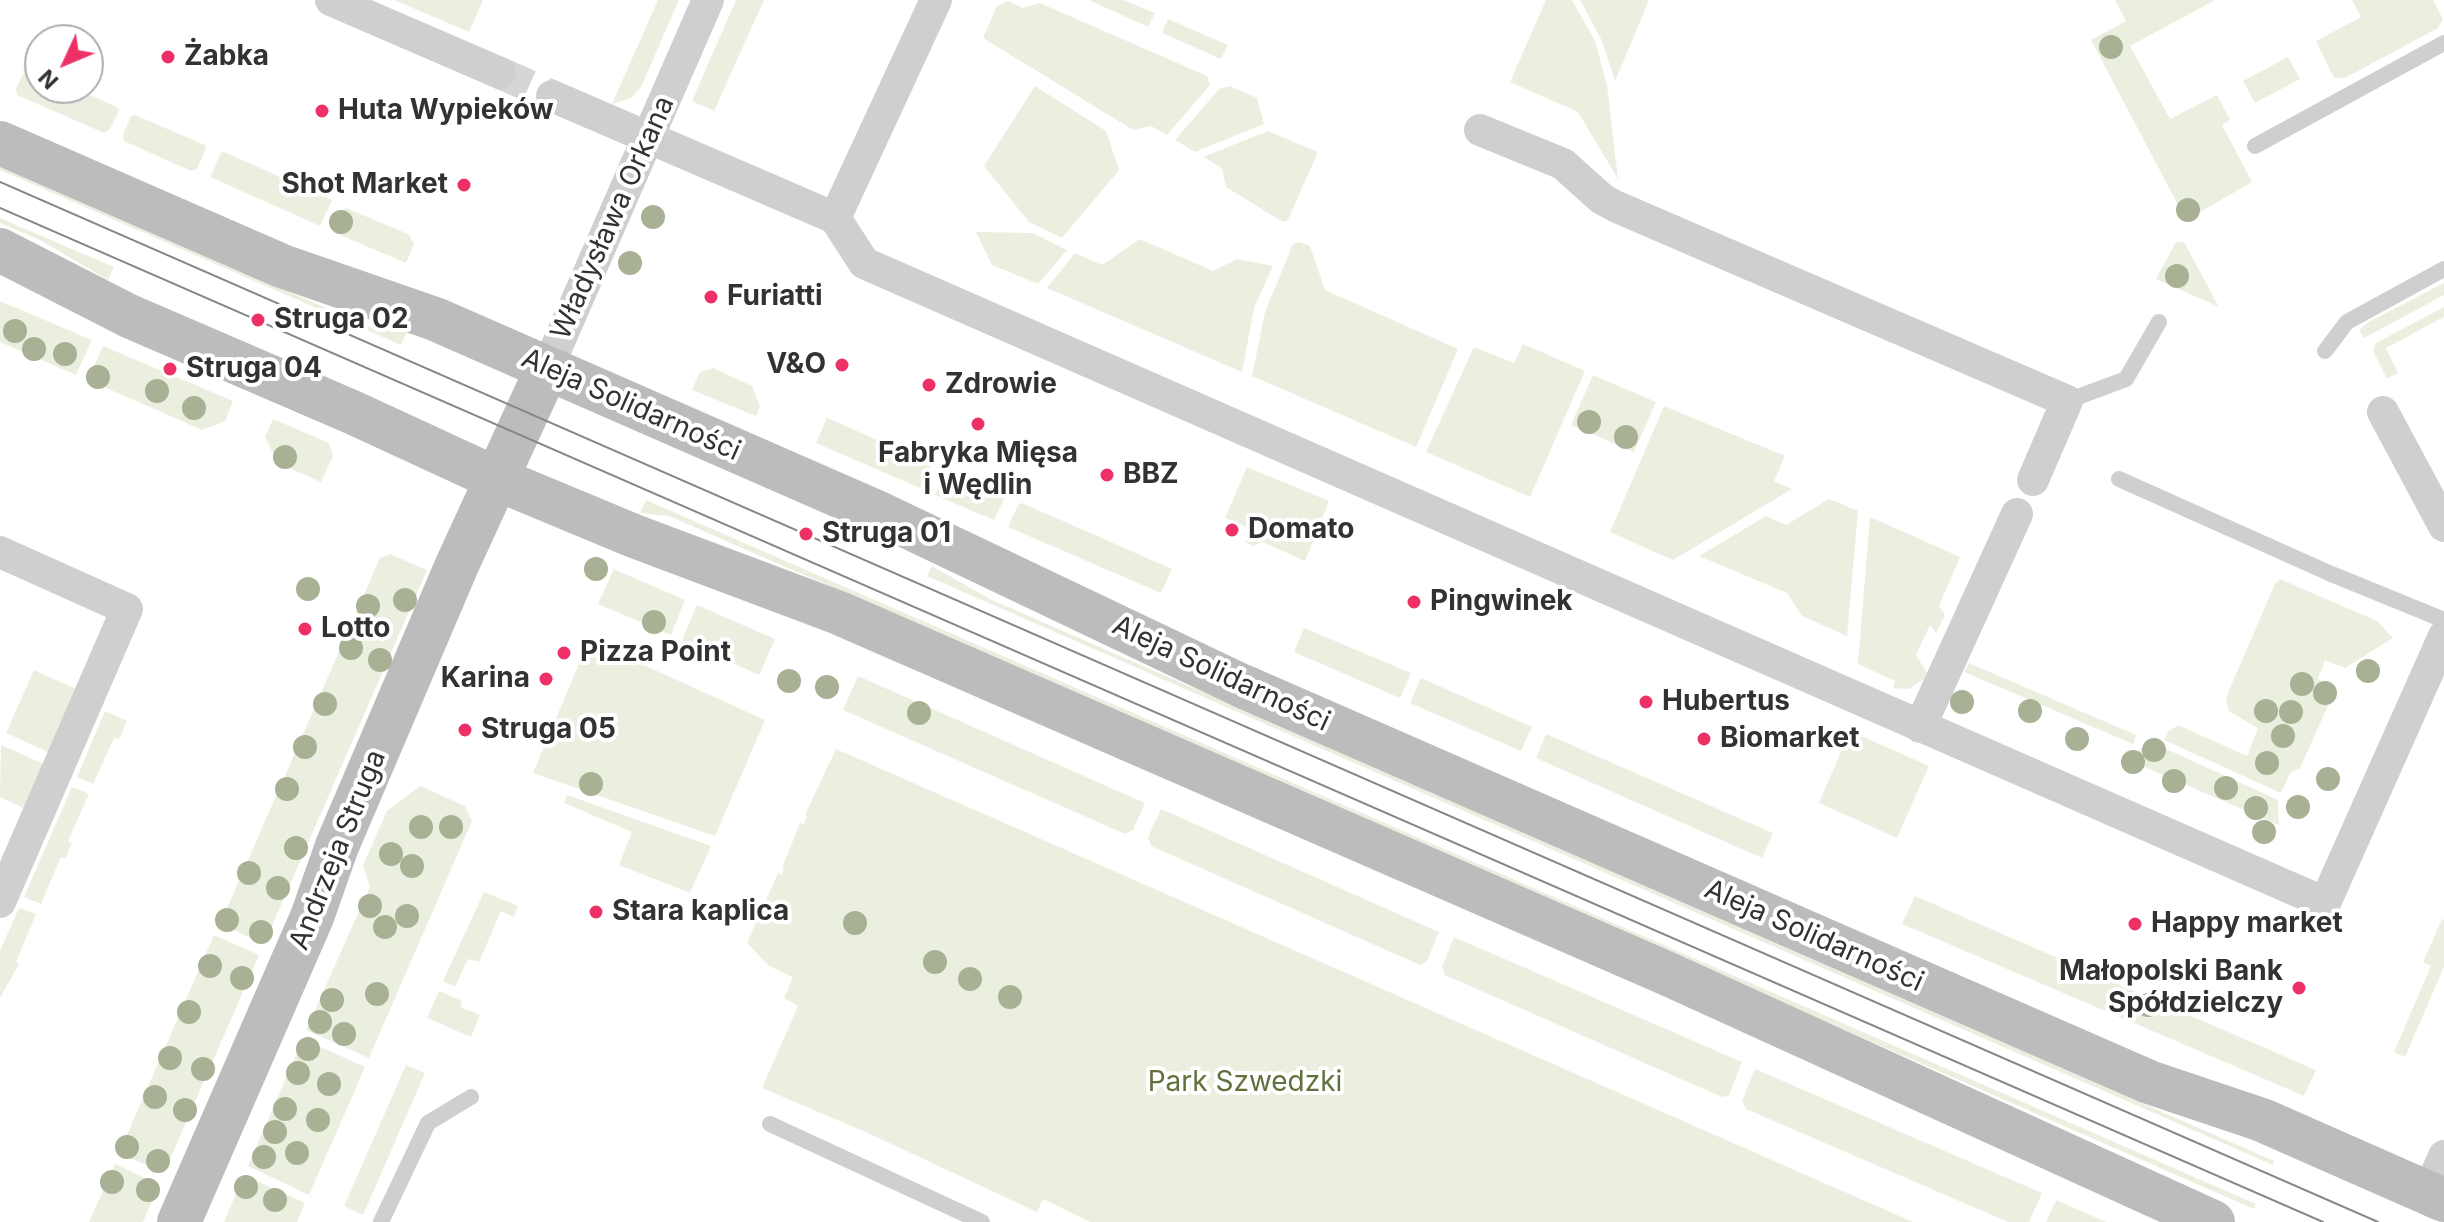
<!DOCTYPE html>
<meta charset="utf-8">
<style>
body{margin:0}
#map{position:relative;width:2444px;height:1222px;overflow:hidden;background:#fff;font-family:Inter,sans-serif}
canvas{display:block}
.north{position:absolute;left:24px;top:24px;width:80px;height:80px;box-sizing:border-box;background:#fff;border:2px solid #adadad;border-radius:50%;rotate:226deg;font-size:22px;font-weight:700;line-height:32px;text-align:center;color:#323232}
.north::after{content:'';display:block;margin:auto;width:28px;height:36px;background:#ed3167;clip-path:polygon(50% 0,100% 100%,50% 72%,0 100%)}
</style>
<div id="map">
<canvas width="2444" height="1222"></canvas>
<div class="north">N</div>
</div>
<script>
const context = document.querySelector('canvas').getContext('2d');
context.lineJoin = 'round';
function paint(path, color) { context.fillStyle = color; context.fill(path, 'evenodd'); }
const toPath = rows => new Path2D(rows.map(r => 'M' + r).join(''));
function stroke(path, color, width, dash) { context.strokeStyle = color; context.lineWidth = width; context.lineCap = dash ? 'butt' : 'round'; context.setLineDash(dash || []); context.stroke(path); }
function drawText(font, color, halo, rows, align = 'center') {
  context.font = font + ' Inter,sans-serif'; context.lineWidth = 8; context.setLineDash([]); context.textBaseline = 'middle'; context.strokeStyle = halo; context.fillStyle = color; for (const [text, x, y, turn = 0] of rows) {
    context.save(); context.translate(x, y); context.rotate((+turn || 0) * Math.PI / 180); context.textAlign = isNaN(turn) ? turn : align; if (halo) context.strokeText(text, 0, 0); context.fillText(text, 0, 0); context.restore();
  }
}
paint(toPath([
 [394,0,483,0,469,32],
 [658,0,679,0,641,87,631,98,612,104],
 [736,0,764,0,714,111,692,101],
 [1089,0,1124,0,1155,13,1148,27],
 [1546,0,1572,0,1595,41,1607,85,1618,179,1578,112,1510,82],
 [1580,0,1649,0,1615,81,1602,41],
 [2115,0,2215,0,2130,46,2170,119,2217,95,2230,120,2222,125,2252,182,2186,220,2091,40,2126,21],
 [2352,0,2433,0,2443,19,2438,28,2345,78,2334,78,2316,41,2361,17],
 [1008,1,1023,8,1040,3,1207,76,1210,85,1167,135,1151,126,1133,130,983,38,997,6],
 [1168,19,1228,45,1221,59,1162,33],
 [2288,57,2300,79,2255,103,2243,81],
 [29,68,40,73,40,88,74,88,117,107,119,111,110,129,104,133,17,95,16,89,25,70],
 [1035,86,1106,131,1119,170,1062,238,1029,222,984,166],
 [1230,86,1257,98,1264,124,1195,152,1175,140,1219,89],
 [135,115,205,145,206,149,197,169,191,171,124,141,123,135,131,116],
 [1268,131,1318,152,1288,220,1283,222,1226,187,1222,168,1203,157],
 [222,151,332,200,320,226,210,177],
 [0,166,372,328,407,331,401,345,0,170],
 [346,208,408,234,414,244,406,263,333,232,343,210],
 [0,218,114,267,108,280,40,240,0,223],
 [976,232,1033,233,1067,250,1038,284,992,265],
 [1140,239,1213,271,1237,259,1273,266,1254,308,1242,372,1047,288,1075,253,1102,265],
 [1299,242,1310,246,1325,290,1458,349,1416,447,1252,376,1265,312,1293,244],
 [2176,242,2184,242,2219,307,2156,279],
 [2444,283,2444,295,2364,338,2359,330,2369,322],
 [0,301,92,340,76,375,0,342],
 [2444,307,2444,317,2386,348,2398,373,2387,379,2373,351,2376,343],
 [1523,344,1585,371,1530,497,1426,452,1474,347,1514,363],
 [103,346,233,401,225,421,202,430,88,380],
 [713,368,752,386,760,407,756,416,692,390,700,372],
 [1593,375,1656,402,1634,452,1571,425],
 [1664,406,1785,456,1774,481,1792,489,1673,560,1610,532],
 [827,418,928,462,930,466,920,488,816,443],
 [273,419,329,443,333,456,321,482,278,463,265,437],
 [1247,467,1329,501,1305,561,1263,542,1253,546,1245,542,1251,529,1225,518],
 [949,471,1002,495,1004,499,994,520,935,495,944,474],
 [1829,499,1858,511,1847,636,1802,616,1787,593,1699,556,1766,516,1786,525],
 [646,500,2256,1204,2254,1209,669,516,640,513],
 [1022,503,1172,569,1161,593,1008,527,1018,505],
 [1870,517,1960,557,1939,606,1945,615,1936,633,1930,625,1916,655,1929,676,1909,689,1893,688,1895,681,1858,664],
 [390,554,427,570,264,944,220,924,380,558],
 [932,566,990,599,2274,1161,2273,1165,927,576],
 [614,569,685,600,671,635,598,604],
 [2280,579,2377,621,2393,638,2345,668,2325,660,2318,679,2336,688,2300,768,2290,773,2281,793,2164,740,2168,732,2178,725,2247,756,2258,728,2230,712,2226,703,2227,695,2275,584],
 [697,605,775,639,759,675,682,640],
 [1304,628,1411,673,1400,698,1294,652],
 [600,645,765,720,715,836,533,773,584,652],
 [1969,663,2136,735,2133,744,1964,672],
 [34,670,78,690,50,753,6,733],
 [858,676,1145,803,1133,830,1125,834,843,710],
 [1421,678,1532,727,1521,751,1410,703],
 [105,711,127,721,119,739,114,738,93,784,77,777],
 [1850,731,1929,766,1897,838,1819,803],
 [1546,734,1773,833,1762,858,1536,758],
 [2151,742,2278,800,2279,825,2140,765,2135,753],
 [1,745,46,765,26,809,0,797],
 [836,749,1913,1222,1090,1222,1043,1199,1037,1212,870,1134,762,1088,798,1006,784,998,793,977,769,966,747,943,778,873,782,875,784,869,782,868,800,823,804,824,807,816,805,815],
 [420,786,465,806,472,821,369,1058,306,1030,370,887,363,865,387,811],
 [72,787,89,794,68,841,72,843,65,859,61,857,41,904,24,897],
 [567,795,711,846,690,893,619,865,632,832,564,803],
 [1161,809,1439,932,1427,961,1420,965,1151,846,1148,837],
 [484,892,518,906,514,917,501,911,479,962,468,959,455,987,443,981],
 [1915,896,2136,992,2124,1019,1902,924],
 [19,908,36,914,16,962,19,964,0,998,0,951],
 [2442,919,2444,920,2444,967,2405,1057,2394,1052,2431,966,2423,962],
 [214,935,259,955,164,1173,119,1153],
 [1454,937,1742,1062,1729,1095,1722,1097,1445,975,1442,967],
 [439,991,462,1001,460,1007,480,1015,471,1037,427,1018],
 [2145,996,2316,1070,2304,1096,2134,1023],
 [303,1039,365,1067,309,1195,248,1166],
 [406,1065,425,1073,363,1215,344,1206],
 [1755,1069,2042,1193,2029,1222,2008,1222,1746,1109,1742,1101],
 [115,1164,159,1185,143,1222,89,1222],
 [244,1175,305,1203,297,1222,224,1222],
 [2056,1200,2106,1222,2046,1222]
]), '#ebefe0');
stroke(toPath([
 [500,73,552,96]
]), '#d6d6d6', 32, [32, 16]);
stroke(toPath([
 [2255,146,2444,43],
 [2325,351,2347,322,2444,269],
 [2067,401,2126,379,2159,322],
 [2119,479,2329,573,2444,620],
 [770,1124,982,1222],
 [381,1222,428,1123,471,1097]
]), '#cfcfcf', 16);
stroke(toPath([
 [331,0,500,73],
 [552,96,835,218,864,263,2325,903,2444,636],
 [1480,130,1563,164,1602,199,1617,207,2067,401,2033,480],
 [835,218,936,0],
 [547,369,708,0],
 [2383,412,2444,526],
 [0,552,127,609,0,902],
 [1920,727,2017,514],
 [2428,1193,2444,1156]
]), '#cfcfcf', 32);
stroke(toPath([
 [0,143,282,266,435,319,883,515,1240,685,2149,1082,2262,1120,2444,1200],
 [0,250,129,316,354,413,497,479,634,536,839,613,1668,974,2213,1222],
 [179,1222,312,917,337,846,457,565,547,369]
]), '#bcbcbc', 44);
stroke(toPath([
 [0,182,2378,1222],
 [0,208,2323,1222]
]), '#878787', 2);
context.fillStyle = '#a8b194';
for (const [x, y] of [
 [2111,47],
 [2188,210],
 [653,217],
 [341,222],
 [630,263],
 [2177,276],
 [15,331],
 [34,349],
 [65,354],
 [98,377],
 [157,391],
 [194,408],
 [1589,422],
 [1626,437],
 [285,457],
 [596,569],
 [308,589],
 [405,600],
 [368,606],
 [654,622],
 [351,648],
 [380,660],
 [2368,671],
 [789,681],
 [2302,684],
 [827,687],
 [2325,693],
 [1962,702],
 [325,704],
 [2030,711],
 [2266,711],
 [2291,712],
 [919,713],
 [2283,736],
 [2077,739],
 [305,747],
 [2154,750],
 [2133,762],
 [2267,763],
 [2328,779],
 [2174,781],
 [591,784],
 [2226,788],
 [287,789],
 [2298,807],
 [2256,808],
 [421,827],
 [451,827],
 [2264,832],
 [296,848],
 [391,854],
 [412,866],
 [249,873],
 [278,888],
 [370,906],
 [407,916],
 [227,920],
 [855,923],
 [385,927],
 [261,932],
 [935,962],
 [210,966],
 [242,978],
 [970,979],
 [377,994],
 [1010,997],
 [332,1000],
 [2148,1005],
 [189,1012],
 [320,1022],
 [344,1034],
 [308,1049],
 [170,1058],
 [203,1069],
 [298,1073],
 [329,1084],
 [155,1097],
 [285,1109],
 [185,1110],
 [318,1120],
 [275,1132],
 [127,1147],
 [297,1153],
 [264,1157],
 [158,1161],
 [112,1182],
 [246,1187],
 [148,1190],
 [275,1200]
]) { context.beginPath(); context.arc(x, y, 12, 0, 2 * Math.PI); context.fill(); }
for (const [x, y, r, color] of [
 [168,57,8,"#ed3167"],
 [322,111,8,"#ed3167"],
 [464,185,8,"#ed3167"],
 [711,297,8,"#ed3167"],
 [258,320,8,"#ed3167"],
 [842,365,8,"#ed3167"],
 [170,369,8,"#ed3167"],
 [929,385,8,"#ed3167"],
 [978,424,8,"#ed3167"],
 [1107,475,8,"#ed3167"],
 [1232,530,8,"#ed3167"],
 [806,534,8,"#ed3167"],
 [1414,602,8,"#ed3167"],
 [305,629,8,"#ed3167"],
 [564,653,8,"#ed3167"],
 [546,679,8,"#ed3167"],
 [1646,702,8,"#ed3167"],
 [465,730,8,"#ed3167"],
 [1704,739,8,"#ed3167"],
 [596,912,8,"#ed3167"],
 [2135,924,8,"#ed3167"],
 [2299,988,8,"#ed3167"]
]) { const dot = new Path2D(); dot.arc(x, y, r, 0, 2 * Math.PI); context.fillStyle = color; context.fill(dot); stroke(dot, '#fff', 3); }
drawText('bold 28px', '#323232', '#fff', [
 ["Żabka",184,57],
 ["Huta Wypieków",338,111],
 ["Shot Market",448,185,"right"],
 ["Furiatti",727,297],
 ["Struga 02",274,320],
 ["V&O",826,365,"right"],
 ["Struga 04",186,369],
 ["Zdrowie",945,385],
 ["Fabryka Mięsa",978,454,"center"],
 ["i Wędlin",978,486,"center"],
 ["BBZ",1123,475],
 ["Domato",1248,530],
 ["Struga 01",822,534],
 ["Pingwinek",1430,602],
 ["Lotto",321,629],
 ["Pizza Point",580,653],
 ["Karina",530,679,"right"],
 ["Hubertus",1662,702],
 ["Struga 05",481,730],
 ["Biomarket",1720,739],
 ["Stara kaplica",612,912],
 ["Happy market",2151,924],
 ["Małopolski Bank",2283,972,"right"],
 ["Spółdzielczy",2283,1004,"right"]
], 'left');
drawText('28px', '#323232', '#fff', [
 ["Władysława Orkana",613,218,-66],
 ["Aleja Solidarności",631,405,24],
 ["Aleja Solidarności",1221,674,25],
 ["Andrzeja Struga",338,850,-68],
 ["Aleja Solidarności",1814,936,24]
]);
drawText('28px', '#60713d', '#fff', [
 ["Park Szwedzki",1245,1083]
]);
</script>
